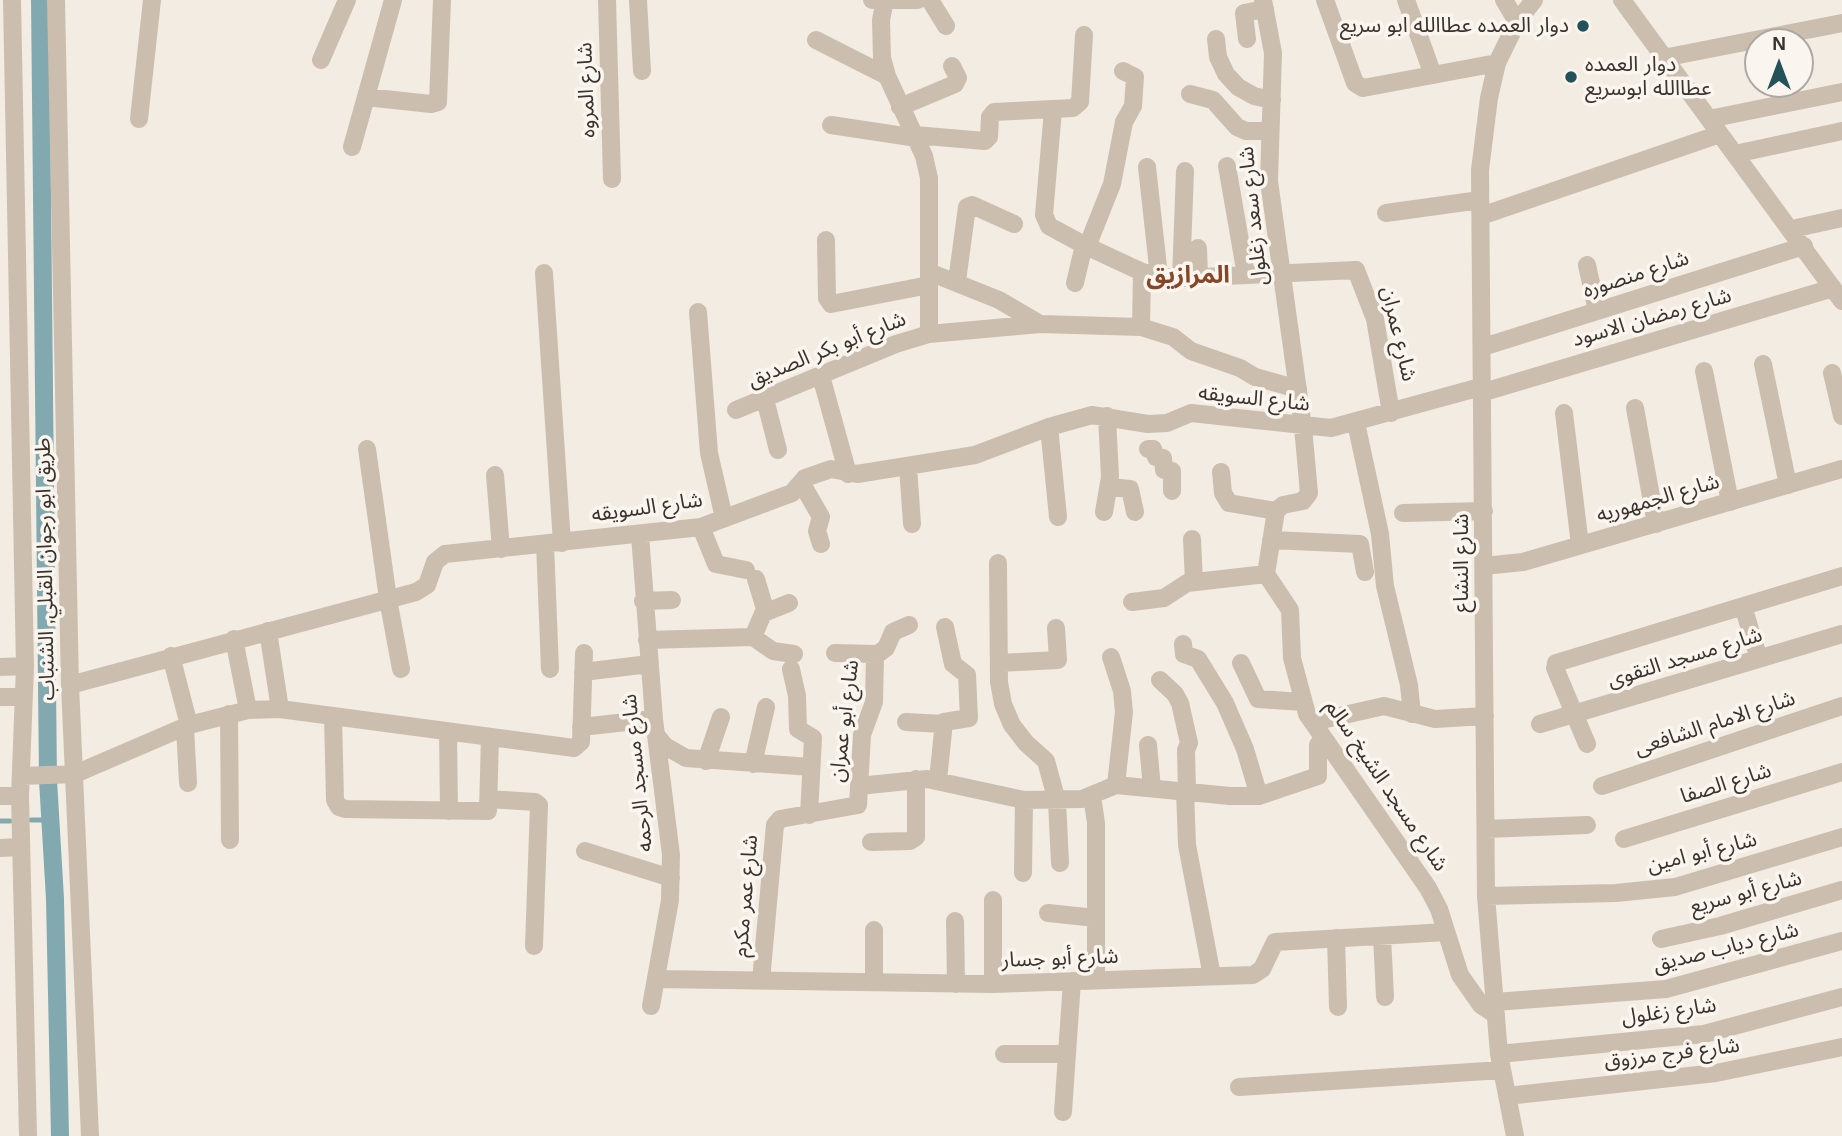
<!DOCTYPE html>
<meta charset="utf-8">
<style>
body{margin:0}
#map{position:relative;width:1842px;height:1136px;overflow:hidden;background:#f3ece2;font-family:Arial,sans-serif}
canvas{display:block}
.north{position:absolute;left:1744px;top:28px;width:70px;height:70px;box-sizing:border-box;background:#faf6ef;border:2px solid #ada8a1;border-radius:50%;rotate:0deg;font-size:19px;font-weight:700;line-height:28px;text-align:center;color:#3a322c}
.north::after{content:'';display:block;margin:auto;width:24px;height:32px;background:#23525a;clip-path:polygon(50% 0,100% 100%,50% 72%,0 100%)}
</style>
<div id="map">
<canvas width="1842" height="1136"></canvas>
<div class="north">N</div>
</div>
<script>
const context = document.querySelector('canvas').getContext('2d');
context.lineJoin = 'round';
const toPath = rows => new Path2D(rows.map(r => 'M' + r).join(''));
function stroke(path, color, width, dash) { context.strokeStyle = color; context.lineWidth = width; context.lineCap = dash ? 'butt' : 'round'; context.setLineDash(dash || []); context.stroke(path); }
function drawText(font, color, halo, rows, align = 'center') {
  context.font = font + ' Arial,"Noto Sans Arabic",sans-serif'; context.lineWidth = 7; context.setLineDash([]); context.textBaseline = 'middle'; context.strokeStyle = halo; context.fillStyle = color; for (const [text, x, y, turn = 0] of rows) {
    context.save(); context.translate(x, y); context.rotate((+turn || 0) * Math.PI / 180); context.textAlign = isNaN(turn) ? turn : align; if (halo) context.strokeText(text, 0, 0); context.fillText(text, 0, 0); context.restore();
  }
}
stroke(toPath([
 [31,820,51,820],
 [0,821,10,821]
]), '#82a9af', 5);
stroke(toPath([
 [40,0,48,780,55,899,60,1136]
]), '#82a9af', 18);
stroke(toPath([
 [12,0,25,666,20,796,28,1136],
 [56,0,70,685,90,1136],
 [607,0,612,179],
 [638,0,642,71],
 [872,0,918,0],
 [885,0,881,20,882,58,887,76,924,156,929,178,929,334],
 [930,0,946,26],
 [1263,0,1273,53,1269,181,1303,427,1309,493,1303,501,1283,505,1276,511,1266,574,1290,610,1292,658,1307,714,1428,888,1439,909,1460,975,1481,1005,1496,1015],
 [1325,0,1355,83,1363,88,1497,63],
 [1406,0,1433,75],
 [1504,0,1517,22],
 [1622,0,1842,301],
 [1216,39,1218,57,1226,74,1238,87,1254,96,1272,100],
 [1247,39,1244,13,1265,9],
 [816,40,887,76],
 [1663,58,1842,23],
 [321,60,347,0],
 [1190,94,1213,100,1237,127,1246,131,1269,131],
 [366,97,431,104,438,102,442,0],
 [900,107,955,84,958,78,952,66],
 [1053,110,1044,215,1049,226,1084,245,1142,272,1159,276,1181,278,1356,270,1375,319,1391,413],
 [139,119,152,0],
 [1709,119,1842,92],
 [831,125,917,138],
 [915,135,985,141,989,137,990,117,994,112,1073,108,1080,102,1084,35],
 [352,147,393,0],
 [1735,154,1842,131],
 [1227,166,1246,275],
 [1147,167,1159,276],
 [1386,213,1480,200],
 [1481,216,1720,134],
 [1792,229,1842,218],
 [826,240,827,298,831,304,929,285],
 [1087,247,1112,184,1124,122,1133,106,1135,77,1123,71],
 [1198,248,1199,277],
 [1587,265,1597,311],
 [929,272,999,300,1040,324],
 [544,273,562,543],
 [1181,278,1185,171],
 [957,281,967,207,972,205,1014,224],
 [1075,283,1084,245],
 [698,312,709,453,724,518],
 [1141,327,1142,272],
 [1483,347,1804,246],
 [1763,364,1788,485],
 [1704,371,1730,502],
 [1832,373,1842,416],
 [821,376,848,474],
 [1484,392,1833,288],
 [765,399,778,450],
 [1635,408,1656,524],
 [736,410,896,344,929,334,1040,324,1141,327,1173,337,1191,351,1240,368,1255,377,1298,389],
 [1564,413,1580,545],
 [1356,423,1380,534,1385,586,1409,685,1412,714],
 [1049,427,1058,517],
 [367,449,388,599,401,669],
 [1148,449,1153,449,1156,457,1163,458,1164,470,1172,471,1172,491],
 [908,466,912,524],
 [1221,472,1223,493,1229,503,1276,511],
 [495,475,501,549],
 [802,484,821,517,817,531,821,544],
 [1109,487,1130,489,1135,512],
 [1104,512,1110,477,1107,416],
 [1403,513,1484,511],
 [701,527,716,564,746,570],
 [640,535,654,719,671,855,670,900,651,1006],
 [1192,539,1194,582],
 [1271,540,1360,544,1365,572],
 [545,544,550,669],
 [998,563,999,682,1003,704,1012,725,1026,743,1046,761,1057,801,1060,863],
 [1484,566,1523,562,1842,469],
 [643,601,672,600],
 [1132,602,1164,598,1187,583,1266,574],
 [1743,606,1759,659],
 [764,613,789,603],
 [268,631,280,709],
 [753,637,765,609,756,579],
 [234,639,248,710],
 [647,640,753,637,773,651,794,654],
 [1183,644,1184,654,1198,659,1225,703,1245,749,1259,796],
 [835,653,876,654],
 [171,656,189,725],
 [1111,657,1122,691,1124,712,1116,785],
 [999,663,1058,660,1056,628],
 [1241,663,1258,699,1303,702],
 [0,667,25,666],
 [791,669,797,696,798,729,813,738,809,815],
 [583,672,649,664],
 [1160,680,1175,694,1180,703,1189,743,1186,750,1187,792],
 [70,685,416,592,427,585,435,562,445,554,701,527,792,493,805,478,831,469,857,474,975,455,1049,427,1092,415,1148,424,1167,423,1191,413,1331,428,1484,386],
 [0,697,23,697],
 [229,714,230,840],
 [333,717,335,800,339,807,346,809,488,811,490,737],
 [906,722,943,724],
 [1313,722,1384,706,1435,719,1485,716],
 [1540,724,1842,634],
 [185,727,188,783],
 [581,727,654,719],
 [448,731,449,811],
 [657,736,665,746,686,758,811,767],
 [1587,744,1555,668,1556,663,1842,576],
 [1148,745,1152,788],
 [706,761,721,717],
 [753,764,766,707],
 [21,776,75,774,189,725,248,710,280,709,574,748,581,742,584,653],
 [938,780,944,722,969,718,967,675,953,664,945,627],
 [859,786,927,779,1024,800,1082,799,1116,785,1230,796,1259,796,1318,776,1318,745,1323,738],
 [1602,786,1842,706],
 [1185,791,1187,845,1212,976],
 [0,796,20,796],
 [1092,796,1096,823,1096,980],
 [489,799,535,802,539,805,534,946],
 [1486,829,1587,825],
 [1624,839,1842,772],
 [871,842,910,841,916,837,916,779],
 [0,848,21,847],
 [585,851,671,878],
 [1023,873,1024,800],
 [1486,896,1616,893,1675,887,1842,837],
 [993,900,993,984],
 [1048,913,1096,918],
 [955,921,956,984],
 [874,930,874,982],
 [1382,936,1385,997],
 [1336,938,1338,1007],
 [1661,939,1720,926,1842,890],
 [656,979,993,984,1253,975,1262,969,1275,942,1446,932],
 [761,981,775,825,780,819,858,805,862,735,874,702,875,656,886,648,893,632,909,625],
 [1495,1002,1666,989,1842,941],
 [1004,1054,1067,1054],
 [1499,1054,1704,1034,1842,997],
 [1239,1087,1502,1070],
 [1507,1096,1716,1073,1842,1047],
 [1063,1112,1072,981],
 [1515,1136,1499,1054,1486,896,1480,170,1489,98,1497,63,1517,22,1534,0]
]), '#cbbeae', 18);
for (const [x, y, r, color] of [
 [1583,26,7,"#23525a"],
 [1571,77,7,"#23525a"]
]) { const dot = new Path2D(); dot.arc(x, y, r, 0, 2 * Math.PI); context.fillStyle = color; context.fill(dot); stroke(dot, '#faf6ef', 2.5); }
drawText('21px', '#3a322c', '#faf6ef', [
 ["دوار العمده عطاالله ابو سريع",1569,26],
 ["دوار العمده",1585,65,"left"],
 ["عطاالله ابوسريع",1585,89,"left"]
], 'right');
drawText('21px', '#3a322c', '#faf6ef', [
 ["شارع المروه",587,90,-92],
 ["شارع سعد زغلول",1254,216,-96],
 ["شارع منصوره",1636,275,-18],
 ["شارع رمضان الاسود",1652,318,-16],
 ["شارع عمران",1398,334,77],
 ["شارع أبو بكر الصديق",827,350,-22],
 ["شارع السويقه",1254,399,6],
 ["شارع الجمهوريه",1658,499,-16],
 ["شارع السويقه",647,508,-8],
 ["شارع النشاع",1462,563,-90],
 ["طريق ابو رجوان القبلي, الشنباب",46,569,-91],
 ["شارع مسجد التقوى",1685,658,-17],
 ["شارع أبو عمران",845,721,-83],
 ["شارع الامام الشافعى",1715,724,-18],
 ["شارع مسجد الرحمه",638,773,-96],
 ["شارع الصفا",1726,784,-17],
 ["شارع مسجد الشيخ سالم",1386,786,56],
 ["شارع أبو امين",1702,853,-14],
 ["شارع أبو سريع",1746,893,-15],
 ["شارع عمر مكرم",746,896,-85],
 ["شارع دياب صديق",1726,948,-14],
 ["شارع أبو جسار",1060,959,-2],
 ["شارع زغلول",1669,1012,-8],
 ["شارع فرج مرزوق",1672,1054,-7]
]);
drawText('bold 24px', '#864628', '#faf6ef', [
 ["المرازيق",1188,276]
]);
</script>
